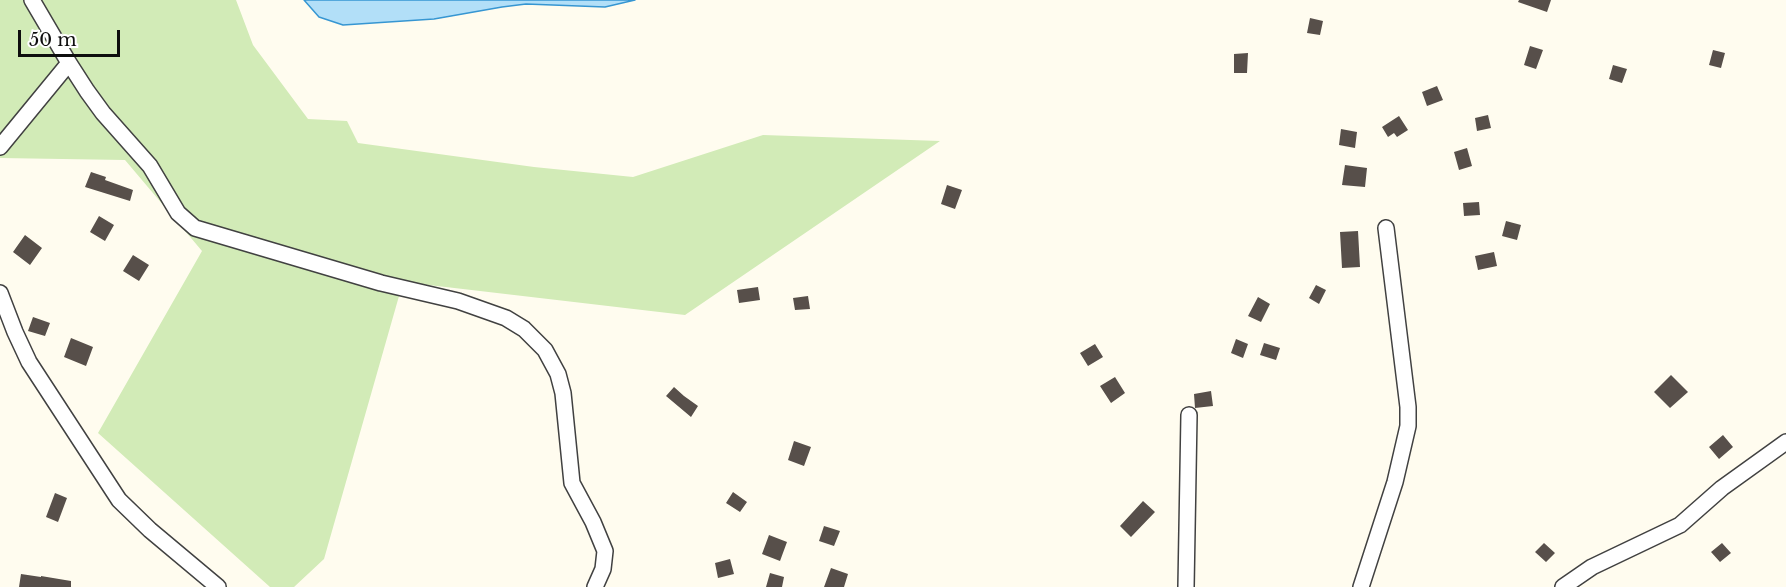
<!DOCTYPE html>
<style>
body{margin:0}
#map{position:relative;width:1786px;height:587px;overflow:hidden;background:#fffcef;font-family:"Libre Baskerville",serif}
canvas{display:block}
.scale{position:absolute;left:18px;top:30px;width:102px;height:27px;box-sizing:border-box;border:3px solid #0e0e0e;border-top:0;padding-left:8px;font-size:18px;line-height:21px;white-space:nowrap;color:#0e0e0e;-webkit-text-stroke:4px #fff;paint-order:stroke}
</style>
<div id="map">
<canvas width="1786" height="587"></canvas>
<div class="scale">50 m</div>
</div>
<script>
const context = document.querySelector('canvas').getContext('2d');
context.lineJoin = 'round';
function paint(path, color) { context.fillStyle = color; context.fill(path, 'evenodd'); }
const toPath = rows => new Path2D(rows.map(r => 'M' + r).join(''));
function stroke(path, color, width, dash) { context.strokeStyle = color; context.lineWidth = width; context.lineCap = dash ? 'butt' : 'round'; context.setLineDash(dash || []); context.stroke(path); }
paint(toPath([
 [0,0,236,0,253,45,308,119,347,121,358,143,534,167,633,177,763,135,940,141,685,315,403,282,324,559,294,587,270,587,98,433,202,251,125,160,0,158]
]), '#d2ebb7');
const water = toPath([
 [304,0,635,0,605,7,526,4,502,7,434,19,343,25,319,17,304,0]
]);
paint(water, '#b2dff8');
stroke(water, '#3696d2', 1.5);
paint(toPath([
 [1519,0,1551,0,1547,12,1518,2],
 [1310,18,1323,21,1320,35,1307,33],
 [1530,46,1543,50,1536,69,1524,65],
 [1713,50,1725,53,1721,68,1709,65],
 [1248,53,1247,73,1234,73,1234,54],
 [1613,65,1627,69,1622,83,1609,79],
 [1437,86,1443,100,1427,106,1422,92],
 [1488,115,1491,128,1477,131,1475,118],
 [1399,116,1408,130,1397,137,1394,133,1388,137,1382,127],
 [1341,129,1357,132,1355,148,1339,145],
 [1467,148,1472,166,1459,170,1454,152],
 [1345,165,1367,168,1365,187,1342,185],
 [91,172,106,177,105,180,133,190,130,201,85,187],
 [947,185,962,190,955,209,941,204],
 [1479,202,1480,215,1464,216,1463,203],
 [99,216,114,225,105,241,90,232],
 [1506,221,1521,225,1517,240,1502,236],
 [1358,231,1360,267,1342,268,1340,232],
 [25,235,42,248,30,265,13,252],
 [1494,252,1497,266,1478,270,1475,256],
 [133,255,149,265,139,281,123,271],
 [1316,285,1326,290,1319,304,1309,298],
 [758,287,760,300,739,303,737,290],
 [808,296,810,309,795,310,793,298],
 [1258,297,1270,304,1261,322,1248,316],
 [33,317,50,323,45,336,28,331],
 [71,338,93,347,86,366,64,357],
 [1236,339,1248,344,1243,358,1231,353],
 [1264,343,1280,348,1276,360,1260,355],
 [1095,344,1103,357,1088,366,1080,353],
 [1671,375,1688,392,1670,408,1654,392],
 [1115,377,1125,393,1111,403,1100,386],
 [674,387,684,396,698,406,691,417,666,396],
 [1211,391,1213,406,1195,408,1194,394],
 [1723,435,1733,447,1719,459,1709,447],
 [794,441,811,447,804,466,788,460],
 [733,492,747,502,740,512,726,503],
 [55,493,67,498,58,522,46,517],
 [1143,501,1155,512,1131,537,1120,526],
 [824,526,840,531,834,546,819,541],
 [769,535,787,542,780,561,762,554],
 [1544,543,1555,553,1546,562,1535,552],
 [1722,543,1731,553,1720,562,1711,552],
 [730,559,734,574,718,578,715,563],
 [831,568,848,574,844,587,824,587],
 [770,573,784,577,782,587,766,587],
 [21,574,41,577,41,576,71,581,71,587,19,587]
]), '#574f4a');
const street = toPath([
 [32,0,69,63,87,91,103,113,150,166,178,213,195,228,381,283,458,301,506,318,524,329,545,350,558,374,563,393,572,483,593,522,605,551,603,569,595,587],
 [0,147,69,63],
 [0,293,15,332,29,362,119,500,150,530,218,587],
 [1186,587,1189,415],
 [1361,587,1395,482,1408,426,1408,407,1386,228],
 [1563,587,1592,567,1680,525,1722,488,1786,442]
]);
stroke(street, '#414141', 18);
stroke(street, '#fff', 15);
</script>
